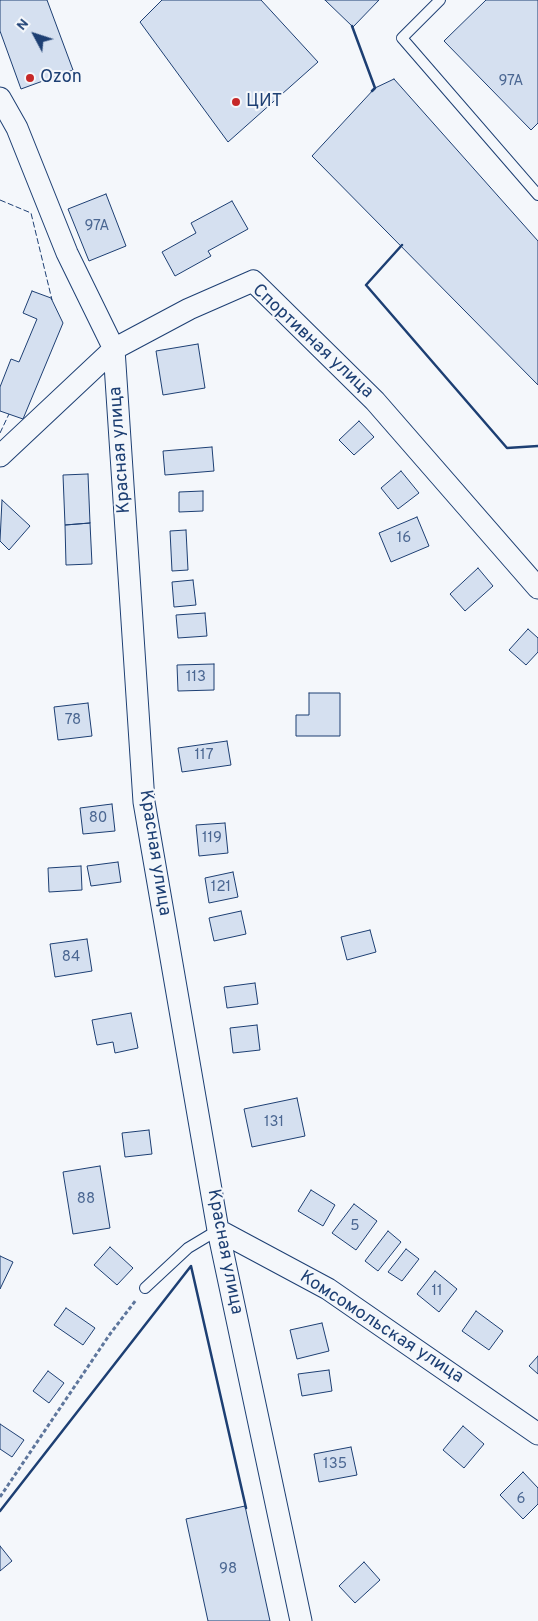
<!DOCTYPE html>
<meta charset="utf-8">
<style>
body{margin:0}
#map{position:relative;width:538px;height:1621px;overflow:hidden;background:#f4f7fb;font-family:Overpass,sans-serif}
canvas{display:block}
.north{position:absolute;left:10px;top:10px;width:50px;height:50px;-webkit-text-stroke:4px #f4f7fb;paint-order:stroke;rotate:310deg;font-size:14px;font-weight:700;line-height:20px;text-align:center;color:#1d3f73}
.north::after{content:'';display:block;margin:auto;width:18px;height:22px;background:#1d3f73;clip-path:polygon(50% 0,100% 100%,50% 72%,0 100%)}
</style>
<div id="map">
<canvas width="538" height="1621"></canvas>
<div class="north">N</div>
</div>
<script>
const context = document.querySelector('canvas').getContext('2d');
context.lineJoin = 'round';
function paint(path, color) { context.fillStyle = color; context.fill(path, 'evenodd'); }
const toPath = rows => new Path2D(rows.map(r => 'M' + r).join(''));
function stroke(path, color, width, dash) { context.strokeStyle = color; context.lineWidth = width; context.lineCap = dash ? 'butt' : 'round'; context.setLineDash(dash || []); context.stroke(path); }
function drawText(font, color, halo, rows, align = 'center') {
  context.font = font + ' Overpass,sans-serif'; context.lineWidth = 4; context.setLineDash([]); context.textBaseline = 'middle'; context.strokeStyle = halo; context.fillStyle = color; for (const [text, x, y, turn = 0] of rows) {
    context.save(); context.translate(x, y); context.rotate((+turn || 0) * Math.PI / 180); context.textAlign = isNaN(turn) ? turn : align; if (halo) context.strokeText(text, 0, 0); context.fillText(text, 0, 0); context.restore();
  }
}
const building = toPath([
 [0,0,47,0,73,70,21,89,0,31,0,0],
 [162,0,261,0,318,62,228,142,140,22,162,0],
 [325,0,379,0,353,27,325,0],
 [486,0,538,0,538,123,531,130,444,41,486,0],
 [394,79,538,241,538,385,312,156,375,88,394,79],
 [106,194,126,246,89,261,68,209,106,194],
 [232,201,248,229,208,251,211,256,175,276,162,252,196,233,191,223,232,201],
 [32,291,51,298,63,323,23,419,0,411,0,387,11,359,19,362,37,319,23,313,32,291],
 [198,344,205,388,163,395,156,351,198,344],
 [359,421,374,437,354,455,339,440,359,421],
 [212,447,214,471,165,475,163,451,212,447],
 [401,471,419,493,398,509,381,488,401,471],
 [88,474,90,523,65,525,63,475,88,474],
 [203,491,203,511,179,512,179,492,203,491],
 [2,500,30,526,9,550,0,541,2,500],
 [417,517,429,546,391,562,379,533,417,517],
 [90,523,92,564,66,565,65,525,90,523],
 [186,530,188,570,172,571,170,531,186,530],
 [478,568,493,586,465,611,450,594,478,568],
 [193,580,196,605,174,607,172,582,193,580],
 [205,613,207,636,178,638,176,615,205,613],
 [528,629,538,638,538,652,526,665,509,650,528,629],
 [214,664,214,690,178,691,177,665,214,664],
 [309,693,340,693,340,736,296,736,296,715,309,715,309,693],
 [88,703,92,736,58,740,54,707,88,703],
 [227,741,231,765,182,772,178,748,227,741],
 [112,804,115,831,83,834,80,808,112,804],
 [225,823,228,853,199,856,196,825,225,823],
 [118,862,121,882,91,886,87,866,118,862],
 [81,866,82,890,49,892,48,868,81,866],
 [233,872,238,897,209,903,205,878,233,872],
 [241,911,246,934,214,941,209,918,241,911],
 [370,930,376,952,347,960,341,937,370,930],
 [87,939,92,971,55,977,50,944,87,939],
 [255,983,258,1004,227,1008,224,987,255,983],
 [131,1013,138,1048,115,1053,113,1042,97,1045,92,1020,131,1013],
 [257,1025,260,1050,233,1053,230,1028,257,1025],
 [297,1098,305,1136,252,1147,244,1109,297,1098],
 [149,1130,152,1154,125,1157,122,1133,149,1130],
 [100,1166,110,1228,73,1234,63,1172,100,1166],
 [311,1190,335,1205,323,1226,298,1211,311,1190],
 [354,1204,377,1221,356,1250,332,1233,354,1204],
 [388,1231,401,1242,378,1271,365,1261,388,1231],
 [110,1247,133,1268,117,1285,94,1265,110,1247],
 [406,1249,419,1259,402,1281,388,1272,406,1249],
 [0,1256,13,1262,0,1289,0,1256],
 [435,1271,457,1289,439,1312,417,1294,435,1271],
 [66,1308,95,1328,83,1345,54,1325,66,1308],
 [476,1311,503,1331,489,1350,462,1331,476,1311],
 [322,1323,329,1351,297,1359,290,1330,322,1323],
 [538,1356,538,1374,529,1366,538,1356],
 [329,1370,332,1391,302,1396,298,1374,329,1370],
 [48,1371,64,1383,49,1403,33,1391,48,1371],
 [0,1424,24,1440,12,1457,0,1449,0,1424],
 [463,1426,484,1444,464,1468,443,1450,463,1426],
 [351,1447,357,1475,319,1482,314,1454,351,1447],
 [523,1472,538,1488,538,1504,523,1519,500,1495,523,1472],
 [245,1506,270,1621,208,1621,186,1519,245,1506],
 [0,1546,12,1561,0,1571,0,1546],
 [364,1562,380,1580,355,1603,339,1586,364,1562]
]);
paint(building, '#d5e0f0');
stroke(building, '#1d3f73', 1);
const lane = toPath([
 [440,0,402,38,538,195],
 [145,1288,188,1248,218,1230]
]);
const street = toPath([
 [0,98,17,128,67,253,114,349,144,802,218,1230,301,1621],
 [0,456,114,349,189,309,253,281,375,401,538,588],
 [218,1230,328,1289,538,1434]
]);
stroke(lane, '#1d3f73', 12);
stroke(street, '#1d3f73', 23);
stroke(toPath([
 [0,1497,110,1334,136,1300]
]), '#5e769c', 3, [4, 2.5]);
stroke(lane, '#f4f7fb', 10);
stroke(street, '#f4f7fb', 21);
stroke(toPath([
 [0,200,31,213,52,300],
 [0,433,9,414]
]), '#1d3f73', 1, [6, 2.5]);
stroke(toPath([
 [352,26,375,88,372,91],
 [402,245,366,285,507,448,538,446],
 [0,1511,191,1266,246,1508]
]), '#1d3f73', 2.5);
for (const [x, y, r, color] of [
 [30,78,5,"#c62828"],
 [236,102,5,"#c62828"]
]) { const dot = new Path2D(); dot.arc(x, y, r, 0, 2 * Math.PI); context.fillStyle = color; context.fill(dot); stroke(dot, '#f4f7fb', 2); }
drawText('15px', '#4b6792', null, [
 ["97А",511,82],
 ["97А",97,227],
 ["16",404,539],
 ["113",196,678],
 ["78",73,721],
 ["117",204,756],
 ["80",98,819],
 ["119",212,839],
 ["121",221,888],
 ["84",71,958],
 ["131",274,1123],
 ["88",86,1200],
 ["5",355,1227],
 ["11",437,1292],
 ["135",335,1465],
 ["6",521,1500],
 ["98",228,1570]
]);
drawText('18px', '#1d3f73', '#f4f7fb', [
 ["Ozon",40,78],
 ["ЦИТ",246,102]
], 'left');
drawText('18px', '#1d3f73', '#f4f7fb', [
 ["Спортивная улица",312,342,43],
 ["Красная улица",121,450,-94],
 ["Красная улица",154,853,81],
 ["Красная улица",224,1252,79],
 ["Комсомольская улица",381,1328,33]
]);
</script>
